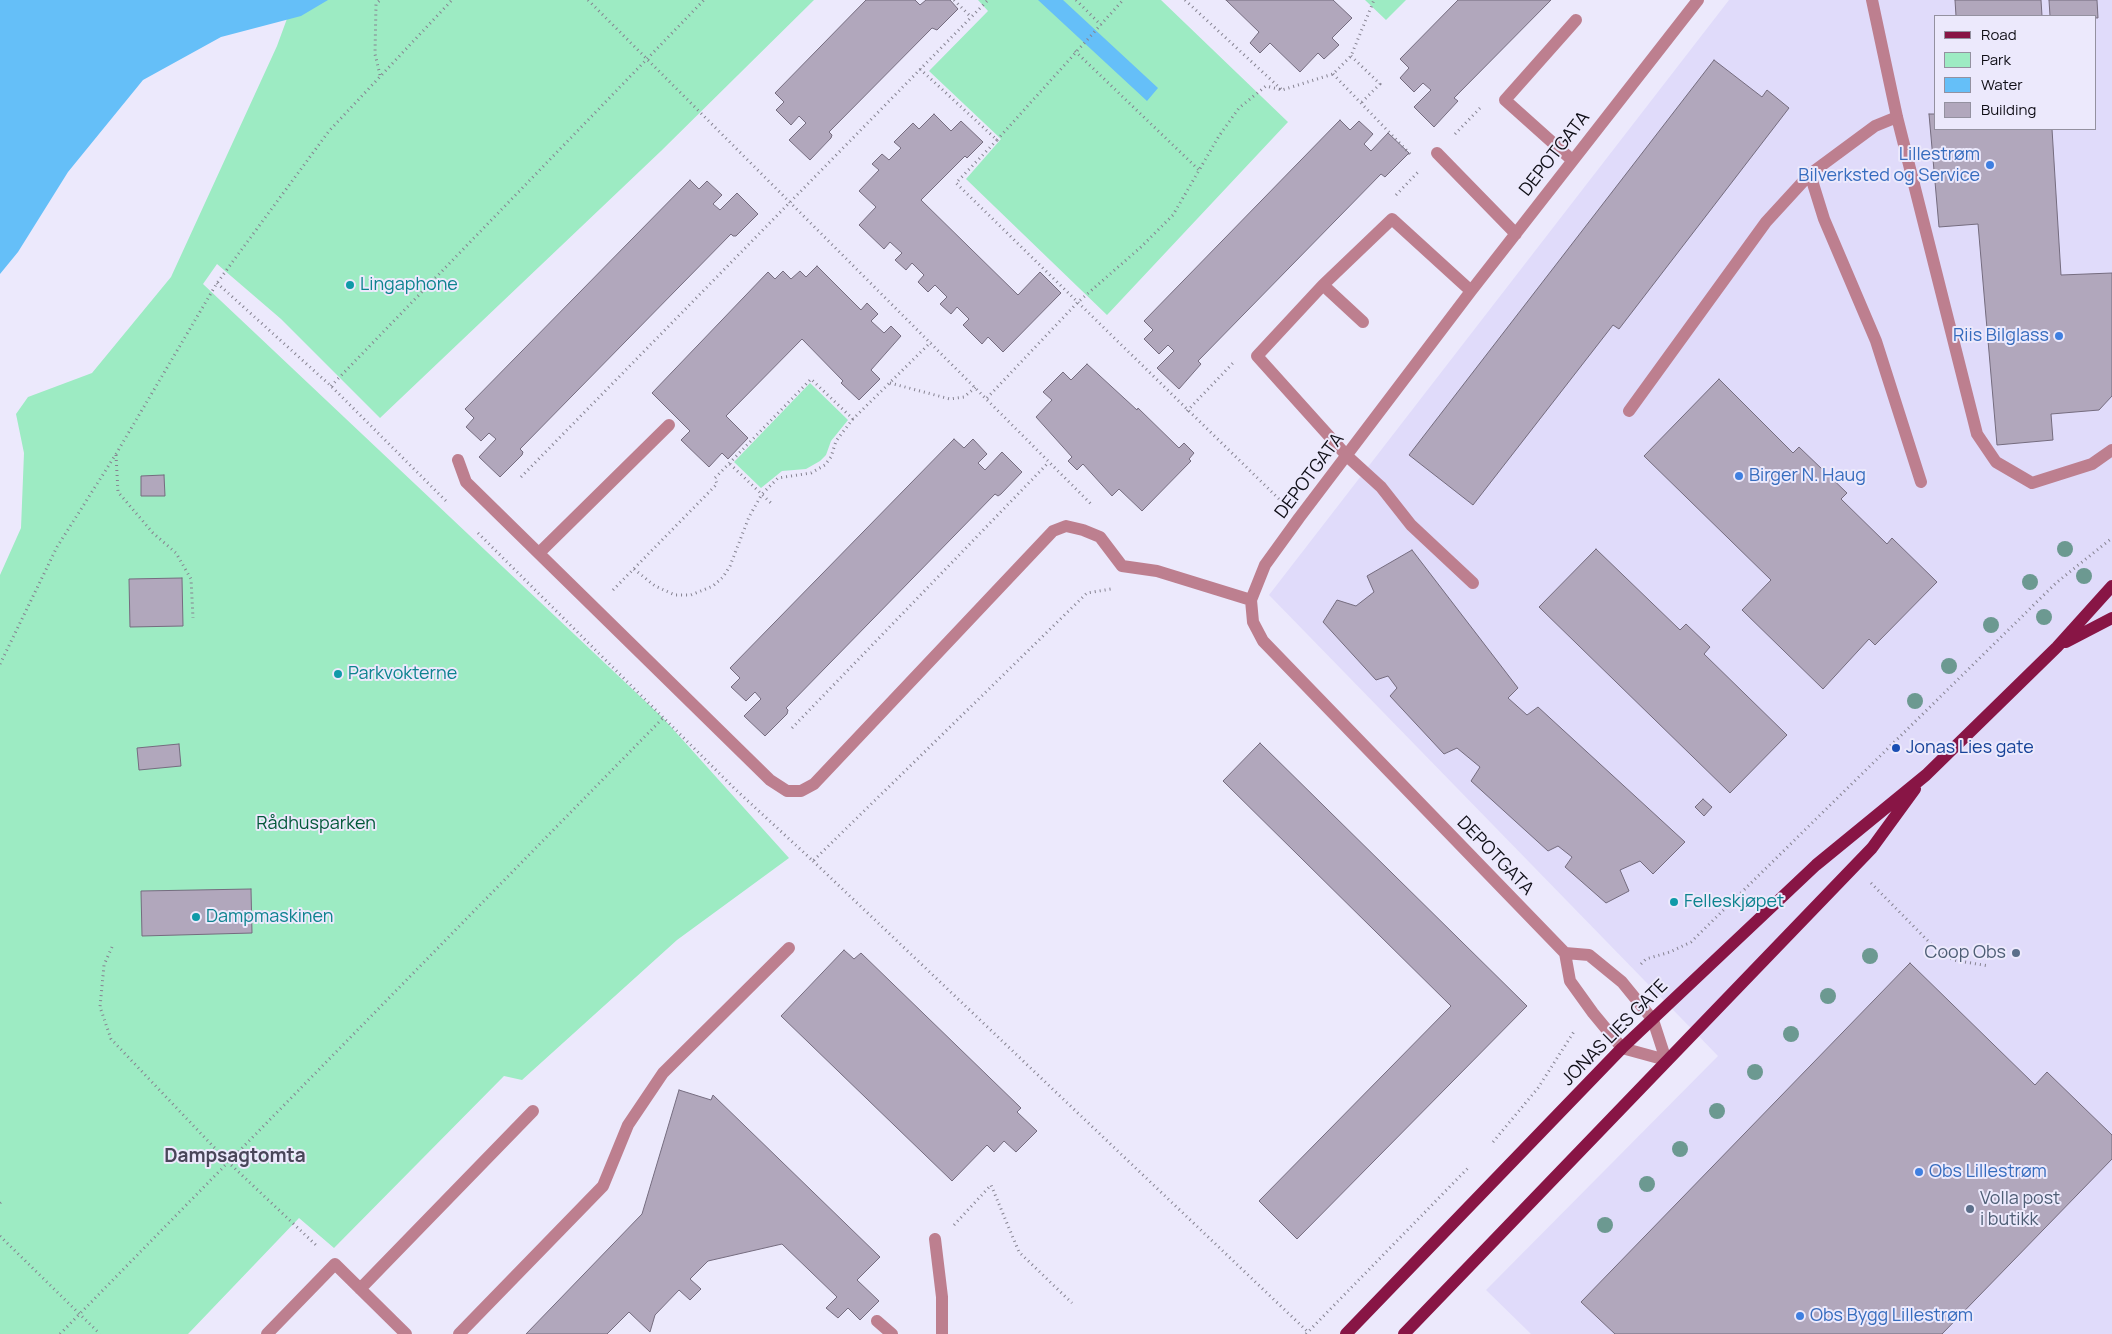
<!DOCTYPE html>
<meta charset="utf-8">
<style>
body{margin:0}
#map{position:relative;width:2112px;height:1334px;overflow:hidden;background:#ece9fc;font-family:Manrope,sans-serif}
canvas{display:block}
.legend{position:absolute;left:1934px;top:15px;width:162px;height:115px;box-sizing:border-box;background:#ece9fc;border:1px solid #9491a0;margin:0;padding:6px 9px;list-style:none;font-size:15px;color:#0f0e16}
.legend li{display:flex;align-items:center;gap:10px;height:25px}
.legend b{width:25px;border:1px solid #9491a0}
</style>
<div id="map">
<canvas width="2112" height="1334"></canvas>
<ul class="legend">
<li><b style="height:6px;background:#881545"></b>Road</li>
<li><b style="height:14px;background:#9debc3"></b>Park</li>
<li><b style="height:14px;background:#65bff8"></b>Water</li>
<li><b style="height:14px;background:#b1a7bc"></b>Building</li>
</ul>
</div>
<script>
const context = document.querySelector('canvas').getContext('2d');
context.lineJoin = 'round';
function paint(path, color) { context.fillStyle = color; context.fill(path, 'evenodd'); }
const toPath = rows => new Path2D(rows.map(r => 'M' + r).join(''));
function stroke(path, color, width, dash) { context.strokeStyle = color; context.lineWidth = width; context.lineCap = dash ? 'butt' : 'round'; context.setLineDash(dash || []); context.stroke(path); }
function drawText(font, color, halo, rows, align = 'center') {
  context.font = font + ' Manrope,sans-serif'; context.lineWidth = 4; context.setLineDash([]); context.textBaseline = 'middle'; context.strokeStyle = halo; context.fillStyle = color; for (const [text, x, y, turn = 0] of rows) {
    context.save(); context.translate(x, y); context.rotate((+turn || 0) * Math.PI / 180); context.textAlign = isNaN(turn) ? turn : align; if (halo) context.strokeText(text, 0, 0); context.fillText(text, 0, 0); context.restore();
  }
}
paint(toPath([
 [1729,0,2112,0,2112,1334,1531,1334,1486,1290,1718,1056,1269,595],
 [1936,16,2096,16,2096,129,1936,129]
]), '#e0dbfa');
paint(toPath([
 [305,0,814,0,661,151,380,418,281,319,217,264,203,284,663,718,789,858,677,940,522,1080,504,1076,334,1248,299,1218,188,1334,0,1334,0,575,21,528,24,453,16,414,28,397,92,373,171,277,277,46,292,5],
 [978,0,1161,0,1288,122,1107,315,966,179,1001,139,929,71,988,11],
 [1365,0,1406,0,1386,20],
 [810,383,848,420,831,441,826,455,820,461,806,469,782,471,761,488,734,462]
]), '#9debc3');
paint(toPath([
 [0,0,328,0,301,16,221,37,143,80,68,172,18,252,0,274],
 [1038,0,1063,0,1158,88,1147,101]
]), '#65bff8');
const building = toPath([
 [866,0,915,0,920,5,926,0,950,0,958,9,937,30,932,28,829,132,832,135,831,138,810,160,789,140,806,123,799,116,791,125,776,110,784,102,775,93,866,0],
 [1226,0,1333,0,1352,18,1332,38,1339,45,1324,59,1318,53,1300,72,1270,43,1260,53,1250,43,1259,32,1226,0],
 [1458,0,1551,0,1454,98,1458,101,1434,127,1414,107,1431,90,1423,83,1414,92,1400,78,1409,68,1400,59,1458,0],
 [1955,0,2041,0,2042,16,1956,16,1955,0],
 [2049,0,2097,0,2098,18,2050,16,2049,0],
 [1714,60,1762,97,1767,90,1789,108,1619,329,1613,325,1473,505,1409,455,1714,60],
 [934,114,951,131,961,121,983,142,967,158,965,156,921,200,1018,295,1040,272,1061,293,1003,352,988,337,982,344,963,325,969,319,957,307,951,314,940,304,947,297,935,285,928,292,918,282,924,275,912,263,906,270,895,260,902,253,890,242,884,249,859,225,876,207,859,191,879,170,872,164,882,154,889,160,901,148,894,142,913,123,919,129,934,114],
 [1929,114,1936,114,1936,129,2052,129,2061,275,2112,273,2112,396,2099,410,2051,414,2053,440,1997,445,1978,224,1939,227,1929,114],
 [1340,120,1350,130,1359,121,1373,134,1364,144,1371,151,1388,133,1409,153,1385,177,1381,174,1198,361,1201,364,1179,389,1157,368,1174,351,1168,345,1159,354,1144,339,1153,330,1144,321,1340,120],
 [690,180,699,189,707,181,722,195,713,204,720,210,737,193,758,214,736,236,733,236,731,234,520,449,523,452,522,455,500,477,479,457,496,439,489,433,481,441,466,427,474,418,465,409,690,180],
 [817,266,861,310,867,303,878,314,871,321,884,333,891,326,901,336,871,370,880,379,859,400,841,383,843,381,802,339,726,416,748,438,728,459,722,453,709,467,681,440,690,431,652,393,768,272,775,279,783,271,791,279,800,271,806,277,817,266],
 [1087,364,1137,410,1138,408,1179,448,1184,443,1194,453,1189,459,1191,461,1142,511,1119,489,1112,496,1083,464,1077,470,1068,461,1072,457,1036,417,1052,400,1043,392,1063,372,1071,380,1087,364],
 [1719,379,1793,453,1799,447,1847,493,1841,499,1887,544,1892,538,1937,582,1875,645,1869,639,1823,689,1742,610,1771,580,1644,456,1719,379],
 [954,439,964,448,973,439,987,454,978,463,985,470,1002,452,1022,472,1001,494,998,496,995,494,786,708,788,710,787,714,765,736,744,716,761,699,755,692,746,701,731,687,740,678,730,668,954,439],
 [164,475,165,496,141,496,141,476,164,475],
 [1596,549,1680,630,1686,624,1710,647,1704,654,1787,735,1730,793,1539,607,1596,549],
 [1412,550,1518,688,1508,698,1527,715,1538,707,1685,842,1653,874,1640,861,1620,870,1629,891,1606,903,1565,867,1572,857,1558,846,1548,851,1471,781,1480,767,1457,748,1444,754,1390,696,1397,688,1388,676,1376,680,1323,622,1337,600,1356,606,1374,592,1367,576,1412,550],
 [182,578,183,626,130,627,129,579,182,578],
 [1260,743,1527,1006,1297,1239,1259,1201,1451,1006,1223,781,1260,743],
 [179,744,181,766,139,770,137,748,179,744],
 [1703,799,1712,807,1704,816,1695,807,1703,799],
 [251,889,252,933,142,936,141,891,251,889],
 [844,950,854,959,861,953,1021,1108,1017,1112,1037,1131,1016,1152,1004,1141,994,1152,987,1145,952,1181,781,1016,844,950],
 [1910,963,2035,1085,2047,1072,2112,1135,2112,1159,1942,1334,1615,1334,1581,1302,1910,963],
 [679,1090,711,1100,713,1095,880,1257,857,1280,879,1301,860,1320,848,1308,838,1318,826,1308,837,1297,782,1244,708,1261,690,1279,701,1289,690,1300,679,1290,655,1315,650,1332,629,1312,607,1334,526,1334,642,1214,679,1090]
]);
paint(building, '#b1a7bc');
stroke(building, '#756c7f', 1);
stroke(toPath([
 [588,0,1091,504],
 [954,0,970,16],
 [1076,0,1101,25],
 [1185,0,1282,90],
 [1075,51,1200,171],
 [1351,56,1380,84,1361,103],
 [920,69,997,140,956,183,1282,502],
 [1333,74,1412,156],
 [380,75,375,54,376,4,380,0],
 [1455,134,1482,106],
 [997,140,1123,0],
 [1396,195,1419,171],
 [217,283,331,386,446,501],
 [890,383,950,399,964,397,976,387],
 [331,386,704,0],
 [987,398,1077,303,1141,247,1173,215,1219,136,1239,108,1266,86,1282,90,1333,74,1351,56,1374,0],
 [1187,411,1233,363],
 [116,455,118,492,153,533,176,553,191,579,193,618],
 [730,464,772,504],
 [521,477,988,0],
 [478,533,735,789,813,861,1087,593,1111,589],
 [634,569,655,586,675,595,691,595,713,586,723,577,730,566,749,517,762,494,778,478,811,473,825,465,831,457,836,441,853,419],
 [613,590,717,484,715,478,811,379,853,419,931,342],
 [0,664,57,547,116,454,217,283,329,131,452,0],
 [792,728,1049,462],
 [813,861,1308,1332],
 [1871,883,1931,944,1953,960,1989,966],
 [112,947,104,965,100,1007,111,1039,228,1162,317,1246],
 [1641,964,1646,959,1670,952,1691,942,2056,583,2112,538],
 [1493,1142,1538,1088,1575,1030],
 [0,1203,3,1200],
 [954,1225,991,1185,1019,1252,1072,1303],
 [0,1236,100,1334],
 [60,1334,663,718],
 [1306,1334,1468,1168]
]), '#858290', 3, [1, 4]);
stroke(toPath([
 [1872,0,1897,117,1977,434,1996,462,2032,483,2092,464,2112,450],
 [1437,153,1516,234],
 [1572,160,1505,100,1576,20],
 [1810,174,1824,219,1876,341,1921,482],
 [1323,285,1363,322],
 [1471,291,1392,219,1323,285,1257,356,1347,456,1381,487,1411,525,1473,583],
 [1629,411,1766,222,1810,174,1875,126,1897,117],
 [458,460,466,482,770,780,787,791,801,791,814,784,1053,531,1066,526,1083,530,1100,537,1122,566,1157,571,1251,600],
 [539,553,669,425],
 [1565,953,1589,955,1622,982,1653,1020,1666,1060],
 [1666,1060,1622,1048,1593,1013,1570,981,1565,953,1263,641,1253,622,1251,600,1265,565,1299,518,1471,291,1698,0],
 [935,1239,942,1297,942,1334],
 [360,1289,533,1111],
 [877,1321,892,1334],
 [267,1334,335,1264,406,1334],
 [459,1334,603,1186,628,1125,663,1073,789,948]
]), '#bd7f8f', 12);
stroke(toPath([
 [2066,642,2112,618],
 [1346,1334,1622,1048,1816,865,1926,775,2057,647,2112,586],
 [1404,1334,1872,848,1915,789]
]), '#881545', 12);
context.fillStyle = '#6c9991';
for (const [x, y] of [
 [2065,549],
 [2084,576],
 [2030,582],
 [2044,617],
 [1991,625],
 [1949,666],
 [1915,701],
 [1870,956],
 [1828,996],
 [1791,1034],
 [1755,1072],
 [1717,1111],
 [1680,1149],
 [1647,1184],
 [1605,1225]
]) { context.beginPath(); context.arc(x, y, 8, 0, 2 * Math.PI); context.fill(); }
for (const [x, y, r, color] of [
 [1990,165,5,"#3f7fe0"],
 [350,285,5,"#0f9aa8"],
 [2059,336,5,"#3f7fe0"],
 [1739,476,5,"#3f7fe0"],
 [338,674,5,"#0f9aa8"],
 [1896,748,5,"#1a4fb4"],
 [1674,902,5,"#0f9aa8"],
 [196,917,5,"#0f9aa8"],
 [2016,953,5,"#5c6f8a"],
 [1919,1172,5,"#3f7fe0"],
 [1970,1209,5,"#5c6f8a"],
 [1800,1316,5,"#3f7fe0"]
]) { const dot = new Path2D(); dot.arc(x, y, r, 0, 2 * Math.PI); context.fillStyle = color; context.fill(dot); stroke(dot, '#ece9fc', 2); }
drawText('18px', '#0f0e16', '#ece9fc', [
 ["DEPOTGATA",1555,154,-52],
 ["DEPOTGATA",1310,476,-53],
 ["DEPOTGATA",1495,856,46],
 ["JONAS LIES GATE",1615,1033,-45]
]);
drawText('18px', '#366cbe', '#ece9fc', [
 ["Lillestrøm",1980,155,"right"],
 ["Bilverksted og Service",1980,176,"right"],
 ["Riis Bilglass",2049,336,"right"],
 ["Birger N. Haug",1749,476],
 ["Obs Lillestrøm",1929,1172],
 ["Obs Bygg Lillestrøm",1810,1316]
], 'left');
drawText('18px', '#0d838f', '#ece9fc', [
 ["Lingaphone",360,285],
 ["Parkvokterne",348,674],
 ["Felleskjøpet",1684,902],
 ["Dampmaskinen",206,917]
], 'left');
drawText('18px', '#164399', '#ece9fc', [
 ["Jonas Lies gate",1906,748]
], 'left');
drawText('18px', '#03583a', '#ece9fc', [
 ["Rådhusparken",316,824]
]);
drawText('18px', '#4e5e75', '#ece9fc', [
 ["Coop Obs",2006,953],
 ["Volla post",1980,1199,"left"],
 ["i butikk",1980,1220,"left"]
], 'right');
drawText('bold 19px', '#494659', '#ece9fc', [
 ["Dampsagtomta",235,1157]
]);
</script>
